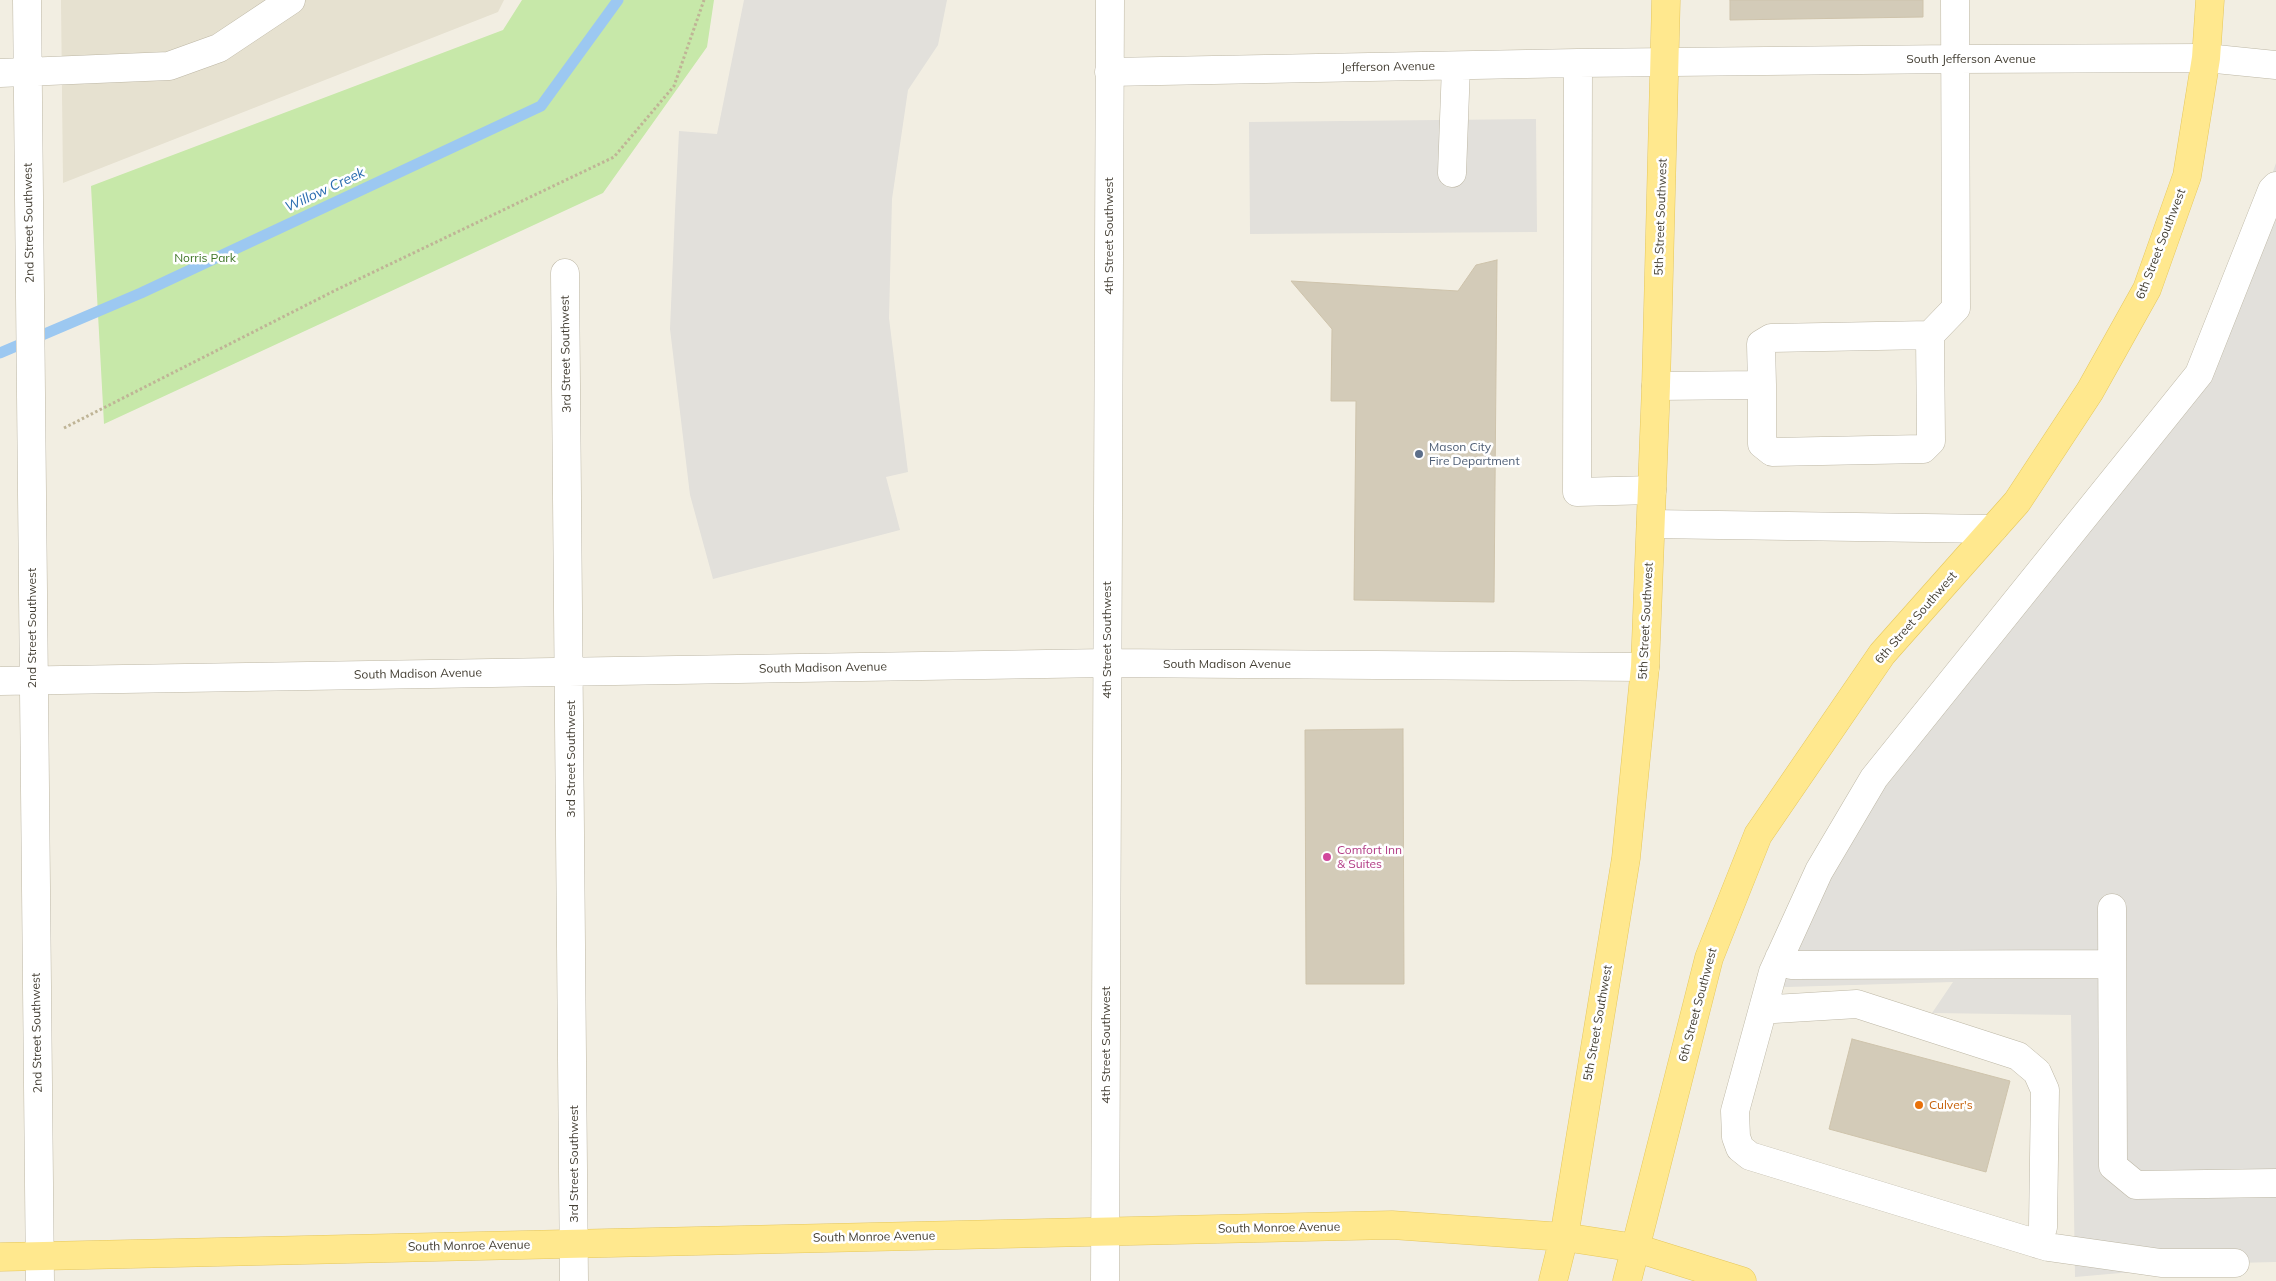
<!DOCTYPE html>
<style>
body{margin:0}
canvas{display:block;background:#f2eee2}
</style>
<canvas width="2276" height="1281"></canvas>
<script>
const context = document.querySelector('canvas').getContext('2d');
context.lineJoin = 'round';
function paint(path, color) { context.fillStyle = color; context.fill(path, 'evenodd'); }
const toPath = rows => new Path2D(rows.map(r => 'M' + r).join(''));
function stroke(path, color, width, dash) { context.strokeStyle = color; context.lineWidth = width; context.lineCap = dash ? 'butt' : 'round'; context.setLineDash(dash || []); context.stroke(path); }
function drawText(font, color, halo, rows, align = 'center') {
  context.font = font + ' Mulish,sans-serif'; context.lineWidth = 5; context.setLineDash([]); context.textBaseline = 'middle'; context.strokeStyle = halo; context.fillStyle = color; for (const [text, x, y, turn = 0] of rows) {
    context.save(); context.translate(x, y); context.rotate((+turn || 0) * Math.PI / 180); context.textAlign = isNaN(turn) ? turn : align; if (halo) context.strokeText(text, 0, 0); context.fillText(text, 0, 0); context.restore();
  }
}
paint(toPath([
 [61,0,504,0,498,12,63,183]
]), '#e6e1d0');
paint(toPath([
 [522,0,714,0,707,47,603,193,104,424,91,186,503,30]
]), '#c7e8a9');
paint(toPath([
 [744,0,947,0,938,45,908,90,892,199,889,318,908,472,886,477,900,530,713,579,690,495,670,329,675,211,679,131,717,134],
 [1536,119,1537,232,1250,234,1249,122],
 [2276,163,2276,1262,2235,1263,2075,1277,2071,1015,1932,1013,1953,982,1754,988,1818,849,2199,356,2257,217]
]), '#e2e0db');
stroke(toPath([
 [0,353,141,293,541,106,618,0]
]), '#9cc8f1', 11);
const building = toPath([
 [1730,0,1923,0,1923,17,1730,20,1730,0],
 [1497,260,1494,602,1354,600,1356,401,1331,401,1332,329,1291,281,1458,291,1476,265,1497,260],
 [1403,729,1404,984,1306,984,1305,730,1403,729],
 [1852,1039,2010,1081,1986,1172,1829,1129,1852,1039]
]);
paint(building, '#d3cbb8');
stroke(building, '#cec3ab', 1);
const minor = toPath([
 [27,0,40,1281],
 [1578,63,1577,492,1652,490],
 [1109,72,1578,63,1955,59,2206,58,2276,65],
 [0,73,169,66,219,48,291,0],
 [1452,173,1456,66],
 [565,273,574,1281],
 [1930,335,1956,308,1955,0],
 [1656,386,1762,385,1761,344,1771,338,1930,335,1931,441,1923,449,1772,452,1762,444,1762,385],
 [1651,524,1993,529],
 [0,681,1107,663,1645,667],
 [2112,908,2113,1166,2136,1185,2276,1183],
 [1779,958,1791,965,2112,964],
 [1764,1005,1774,1009,1857,1004,2018,1056,2037,1072,2045,1090,2043,1227,2038,1244],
 [2235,1263,2161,1263,2048,1247,1750,1156,1740,1148,1736,1137,1735,1111,1773,972,1819,871,1874,778,2199,374,2272,190,2276,186],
 [1105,1281,1110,0]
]);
const major = toPath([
 [0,1257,1392,1225,1564,1237,1636,1248,1742,1281],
 [1553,1281,1564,1237,1626,858,1645,667,1656,386,1666,0],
 [1627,1281,1709,958,1758,835,1882,654,2017,502,2090,391,2147,289,2187,176,2206,58,2210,0]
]);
stroke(minor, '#bdb7a5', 29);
stroke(major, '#e5c75d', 29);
stroke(toPath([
 [64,428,336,290,614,157,674,86,704,0]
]), '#bfb496', 3, [2.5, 2.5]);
stroke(minor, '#fff', 28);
stroke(major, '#ffe88e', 28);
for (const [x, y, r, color] of [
 [1419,454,5,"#5c6f8a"],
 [1327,857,5,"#d1479c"],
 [1919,1105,5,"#e8710a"]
]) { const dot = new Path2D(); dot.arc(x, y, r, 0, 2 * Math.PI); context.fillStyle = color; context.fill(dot); stroke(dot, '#fff', 2); }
drawText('12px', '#433e33', '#fff', [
 ["South Jefferson Avenue",1971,59],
 ["Jefferson Avenue",1388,67,-1],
 ["5th Street Southwest",1661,217,-88],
 ["2nd Street Southwest",29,223,-91],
 ["4th Street Southwest",1109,236,-90],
 ["6th Street Southwest",2161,244,-69],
 ["3rd Street Southwest",566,354,-91],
 ["6th Street Southwest",1916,618,-49],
 ["5th Street Southwest",1646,621,-87],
 ["2nd Street Southwest",32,628,-90],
 ["4th Street Southwest",1107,640,-90],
 ["South Madison Avenue",1227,664],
 ["South Madison Avenue",823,668,-1],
 ["South Madison Avenue",418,674,-1],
 ["3rd Street Southwest",571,759,-90],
 ["6th Street Southwest",1698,1005,-75],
 ["5th Street Southwest",1598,1023,-80],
 ["2nd Street Southwest",37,1033,-91],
 ["4th Street Southwest",1106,1045,-90],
 ["3rd Street Southwest",574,1164,-90],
 ["South Monroe Avenue",1279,1228,-1],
 ["South Monroe Avenue",874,1237,-1],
 ["South Monroe Avenue",469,1246,-1]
]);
drawText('12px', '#3e7526', '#fff', [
 ["Norris Park",205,258]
]);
drawText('12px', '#4e5e75', '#fff', [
 ["Mason City",1429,447],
 ["Fire Department",1429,461]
], 'left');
drawText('12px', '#b23c85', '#fff', [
 ["Comfort Inn",1337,850],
 ["& Suites",1337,864]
], 'left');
drawText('12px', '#c56008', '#fff', [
 ["Culver's",1929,1105]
], 'left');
drawText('italic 14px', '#2b6db0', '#fff', [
 ["Willow Creek",325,190,-25]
]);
</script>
